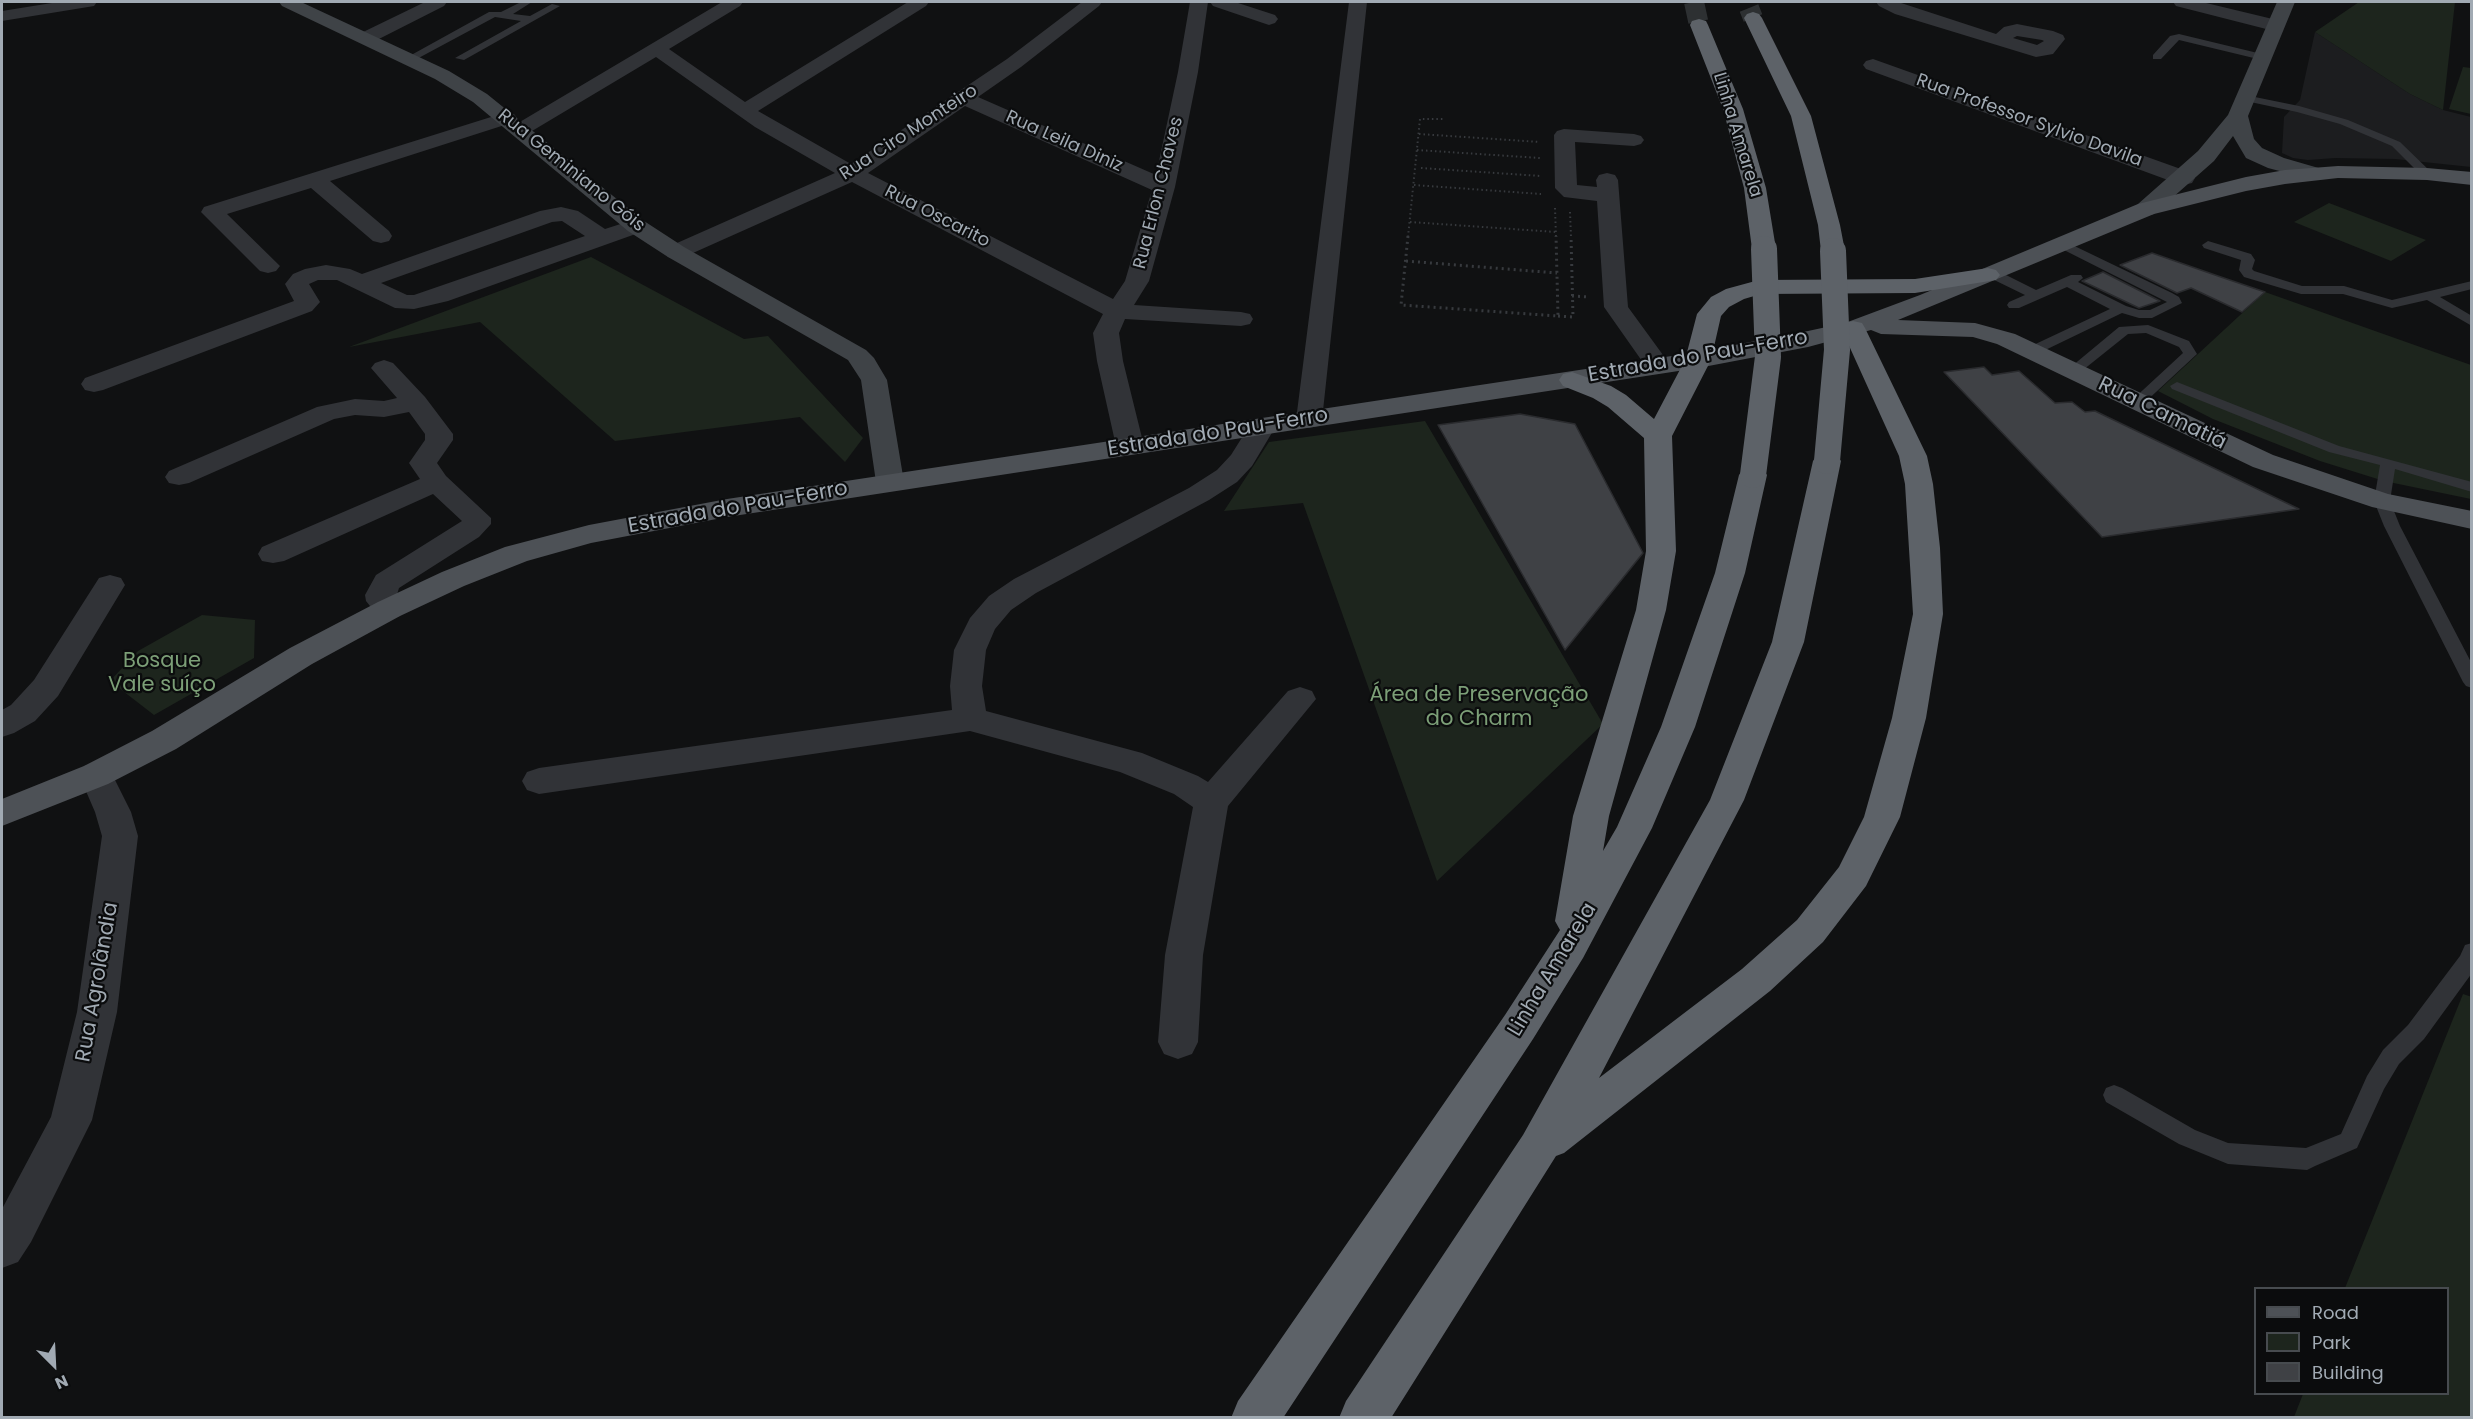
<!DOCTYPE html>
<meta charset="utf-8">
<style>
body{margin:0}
#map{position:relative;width:2473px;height:1419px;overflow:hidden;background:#101112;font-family:Poppins,sans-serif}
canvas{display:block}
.frame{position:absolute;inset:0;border:3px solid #a1aab3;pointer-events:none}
.legend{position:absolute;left:2254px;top:1287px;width:195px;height:108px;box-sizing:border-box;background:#0b0c0d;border:2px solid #474b4f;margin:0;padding:8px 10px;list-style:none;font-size:18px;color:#a1aab3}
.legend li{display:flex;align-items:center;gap:12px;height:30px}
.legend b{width:30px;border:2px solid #474b4f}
.north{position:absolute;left:24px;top:1335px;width:60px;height:60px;-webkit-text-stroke:4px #0b0c0d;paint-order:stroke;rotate:156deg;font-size:16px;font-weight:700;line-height:24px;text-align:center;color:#a1aab3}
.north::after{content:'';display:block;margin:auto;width:21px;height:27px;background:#a1aab3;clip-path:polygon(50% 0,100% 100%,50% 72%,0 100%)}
</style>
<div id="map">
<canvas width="2473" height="1419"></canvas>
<div class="frame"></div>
<ul class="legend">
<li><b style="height:8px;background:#4d5156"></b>Road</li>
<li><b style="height:16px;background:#1d251d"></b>Park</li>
<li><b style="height:16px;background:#3f4145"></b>Building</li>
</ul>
<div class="north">N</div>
</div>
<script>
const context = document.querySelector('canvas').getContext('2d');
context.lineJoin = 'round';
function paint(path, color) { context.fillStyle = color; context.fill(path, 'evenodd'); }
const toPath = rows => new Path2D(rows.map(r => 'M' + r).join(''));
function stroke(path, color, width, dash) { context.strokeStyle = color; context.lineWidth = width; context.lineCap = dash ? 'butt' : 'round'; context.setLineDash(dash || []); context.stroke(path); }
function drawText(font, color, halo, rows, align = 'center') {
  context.font = font + ' Poppins,sans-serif'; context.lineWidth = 4.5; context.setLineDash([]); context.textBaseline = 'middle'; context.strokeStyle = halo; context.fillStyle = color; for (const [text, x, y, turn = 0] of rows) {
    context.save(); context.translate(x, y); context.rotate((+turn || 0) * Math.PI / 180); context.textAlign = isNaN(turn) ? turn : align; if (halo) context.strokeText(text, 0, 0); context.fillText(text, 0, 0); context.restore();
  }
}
paint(toPath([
 [2315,32,2410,94,2443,110,2471,117,2471,167,2395,159,2335,158,2308,160,2293,158,2282,153,2284,117,2300,100]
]), '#1c1d1f');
paint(toPath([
 [2359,2,2455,2,2443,110,2410,94,2315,32],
 [2463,67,2471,68,2471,114,2449,109],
 [2329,203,2426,240,2391,261,2294,222],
 [591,257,744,339,768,336,863,438,845,462,800,417,615,441,480,322,349,347],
 [2265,292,2471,365,2471,499,2384,481,2320,461,2213,419,2158,391],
 [1425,421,1603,724,1437,881,1303,503,1224,511,1269,442],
 [202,615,255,620,254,658,154,715,110,681,138,651],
 [2463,994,2472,997,2471,1417,2294,1417,2303,1394,2448,1394,2448,1288,2345,1288]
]), '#1d251d');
const building = toPath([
 [2152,253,2218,276,2265,292,2242,312,2191,288,2177,293,2120,265,2152,253],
 [2103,272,2160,301,2139,308,2082,281,2103,272],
 [1984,367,1992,375,2019,371,2055,403,2072,402,2085,412,2095,411,2299,509,2102,537,1944,372,1984,367],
 [1520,414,1575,424,1643,553,1565,650,1438,425,1520,414]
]);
paint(building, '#3f4145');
stroke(building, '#2a2b2e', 1.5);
stroke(toPath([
 [1694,2,1699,25],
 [1749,8,1753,18]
]), '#2d3032', 20, [20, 10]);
stroke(toPath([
 [1419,134,1540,142],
 [1417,150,1540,158],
 [1421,168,1541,176],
 [1414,185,1541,194],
 [1555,208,1556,237],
 [1570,212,1571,237],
 [1410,222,1556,232],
 [1408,237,1420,119,1444,119]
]), '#373a3e', 2, [1.5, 3]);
stroke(toPath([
 [1408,236,1401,305,1558,316,1556,236],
 [1406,261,1557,273],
 [1572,296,1589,297],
 [1558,316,1573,317,1571,236]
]), '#373a3e', 3, [2, 4]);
paint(toPath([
 [521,2,532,2,513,14,530,16,552,4,560,6,464,60,455,58,521,21,495,17,413,61,404,59,489,12,501,12,521,2],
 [2179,34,2266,55,2267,57,2262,60,2179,40,2161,59,2153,59,2153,55,2170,36,2179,34],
 [2245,95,2299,106,2348,120,2400,142,2433,174,2431,177,2423,177,2392,146,2340,124,2297,112,2241,100,2240,98,2245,95],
 [2062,240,2172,293,2179,297,2182,303,2152,318,2139,318,2122,313,2037,354,2027,354,2025,351,2027,348,2110,309,2067,287,2019,308,2009,308,2007,305,2009,302,2025,295,1986,276,1985,273,1986,270,1996,270,2036,290,2071,275,2081,275,2083,278,2078,282,2126,306,2139,310,2150,310,2167,302,2058,247,2056,244,2062,240],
 [2208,241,2251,254,2255,260,2252,269,2254,271,2302,286,2344,286,2392,300,2472,281,2472,289,2440,297,2472,316,2472,326,2427,300,2392,308,2343,294,2301,294,2244,277,2239,270,2241,260,2204,248,2202,245,2208,241],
 [2148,325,2189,341,2197,354,2142,405,2137,406,2130,402,2183,353,2179,347,2146,333,2128,334,2078,374,2073,375,2066,371,2119,327,2148,325],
 [2177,382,2339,446,2472,482,2472,492,2395,469,2390,501,2400,526,2472,664,2472,688,2466,686,2463,682,2384,526,2374,501,2380,465,2329,452,2172,389,2170,386,2177,382],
 [2472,943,2472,973,2424,1039,2399,1064,2384,1089,2357,1148,2315,1166,2307,1170,2228,1164,2179,1144,2106,1102,2103,1095,2106,1088,2114,1085,2122,1088,2195,1130,2228,1143,2306,1148,2341,1134,2367,1076,2383,1050,2408,1025,2460,956,2465,945,2472,943]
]), '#313337');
paint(toPath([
 [58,2,97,2,94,6,88,7,2,21,2,11,58,2],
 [425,2,447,2,444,6,373,42,359,42,357,38,359,34,425,2],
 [722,2,743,2,740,6,669,49,745,102,908,2,929,2,926,6,758,111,851,164,1007,59,1082,2,1102,2,1099,6,1021,67,978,97,1156,175,1178,72,1190,2,1208,2,1198,72,1175,187,1149,281,1134,305,1241,312,1250,314,1253,319,1250,324,1241,326,1125,319,1119,333,1123,361,1144,446,1140,452,1130,454,1120,452,1116,446,1097,361,1093,333,1103,314,852,182,684,257,676,259,668,257,664,252,668,247,835,173,755,127,656,57,527,134,520,136,513,134,510,130,513,126,722,2],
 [965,106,1152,190,1125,281,1113,299,868,173,965,106],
 [1210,2,1235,2,1275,15,1278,19,1275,23,1269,25,1263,23,1213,6,1210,2],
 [1349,2,1367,2,1322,420,1318,426,1309,428,1300,426,1296,420,1349,2],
 [1876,2,1898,2,1996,34,2004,27,2017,24,2053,31,2063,35,2065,39,2053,54,2036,57,1895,14,1879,6,1876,2],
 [2017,36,2042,40,2044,41,2037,45,2013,38,2017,36],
 [2173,2,2202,2,2281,21,2283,25,2281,29,2274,31,2176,6,2173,2],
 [1873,59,2192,173,2195,178,2192,183,2184,185,2176,183,1866,69,1863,65,1866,61,1873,59],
 [507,112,514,114,517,118,514,122,330,181,389,231,392,236,389,241,381,243,373,241,311,188,227,214,280,266,276,271,268,273,260,271,201,212,204,207,507,112],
 [1564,129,1634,134,1641,136,1644,140,1641,144,1634,146,1575,142,1577,185,1597,187,1596,180,1599,175,1607,173,1615,175,1618,180,1628,307,1671,366,1667,371,1658,374,1649,371,1604,307,1597,201,1564,197,1555,188,1554,135,1557,131,1564,129],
 [561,207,578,211,605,229,636,219,644,221,647,226,644,231,448,301,414,309,395,308,337,280,318,280,309,284,320,302,312,311,103,390,94,392,85,390,81,384,85,378,294,301,285,284,293,274,305,269,326,265,350,269,362,274,540,211,561,207],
 [562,221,585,236,414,295,407,295,381,283,552,222,562,221],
 [384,360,393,363,425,397,453,434,453,440,437,463,446,476,491,518,491,524,479,537,399,588,396,598,404,609,400,616,389,619,378,616,366,601,365,595,376,575,462,521,433,494,284,561,273,563,262,561,258,554,262,547,420,479,409,463,425,440,425,434,409,412,384,417,355,415,334,419,189,483,179,485,169,483,165,477,169,471,317,407,355,399,384,401,397,398,371,368,375,363,384,360],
 [1263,418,1273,420,1276,426,1252,466,1237,482,1209,500,1036,593,1011,610,995,629,986,650,982,686,986,711,1142,753,1198,776,1208,782,1288,691,1300,687,1312,691,1316,699,1228,806,1203,955,1198,1042,1192,1054,1178,1059,1164,1054,1158,1042,1165,955,1193,807,1174,794,1120,772,970,731,539,794,527,790,522,781,527,772,539,768,952,710,950,686,954,650,970,618,989,596,1014,579,1189,488,1217,470,1231,455,1253,420,1263,418],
 [110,575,121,578,125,585,58,696,35,721,14,733,2,737,2,710,11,705,34,680,99,578,110,575],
 [96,762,108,766,131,812,138,836,117,1012,92,1120,31,1242,18,1262,2,1268,2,1209,51,1117,77,1012,102,836,95,812,79,775,84,766,96,762]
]), '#313337');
paint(toPath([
 [279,2,301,2,449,71,487,94,644,221,684,247,866,350,874,358,887,380,904,482,900,488,890,491,880,488,876,482,861,380,848,360,668,257,628,231,473,102,435,79,282,6,279,2],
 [2277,2,2295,2,2248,116,2254,139,2262,148,2284,158,2322,169,2325,174,2322,179,2314,180,2268,168,2246,158,2233,136,2214,161,2154,214,2146,216,2138,214,2135,209,2138,204,2198,151,2228,115,2277,2]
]), '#3f4347');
paint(toPath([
 [2338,166,2427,168,2472,172,2472,185,2427,180,2338,178,2285,184,2246,191,2154,214,1898,320,1975,323,2015,334,2273,455,2388,494,2472,511,2472,529,2372,507,2253,467,1997,344,1973,337,1881,334,1871,330,1808,347,1698,368,727,517,591,543,527,561,464,586,400,616,312,664,176,749,108,784,2,826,2,799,84,766,152,731,290,648,378,602,442,572,505,547,589,525,727,499,1698,352,1808,331,1845,323,1920,295,2138,204,2246,177,2285,170,2338,166]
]), '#4d5156');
paint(toPath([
 [1753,12,1759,14,1762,18,1811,116,1840,225,1845,251,1841,256,1833,258,1825,256,1821,251,1818,225,1791,116,1744,18,1747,14,1753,12],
 [1699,19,1706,21,1708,25,1743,109,1766,188,1776,249,1772,254,1764,256,1756,254,1752,249,1744,188,1723,109,1690,25,1692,21,1699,19],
 [1988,268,1996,270,2000,275,1996,280,1915,293,1761,294,1744,299,1729,307,1721,316,1711,360,1672,436,1676,551,1666,610,1609,816,1603,851,1617,827,1661,727,1715,573,1739,475,1743,469,1753,467,1763,469,1767,475,1745,573,1695,727,1652,828,1583,958,1533,1039,1283,1418,1231,1418,1238,1401,1505,1015,1560,930,1555,921,1573,816,1636,610,1646,551,1644,438,1608,407,1593,398,1563,386,1559,380,1563,374,1572,372,1611,386,1626,395,1654,419,1685,360,1697,314,1711,297,1726,289,1759,280,1915,279,1988,268],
 [1853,321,1862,323,1865,328,1927,456,1933,484,1940,548,1943,614,1926,718,1900,817,1866,886,1823,942,1770,991,1564,1153,1556,1156,1391,1418,1339,1418,1346,1401,1523,1135,1710,800,1772,642,1813,461,1817,455,1827,453,1837,455,1841,461,1804,642,1744,800,1599,1078,1742,969,1797,920,1839,867,1864,817,1892,718,1913,614,1905,484,1899,456,1841,328,1844,323,1853,321]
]), '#5d6268');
stroke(toPath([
 [1827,461,1837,350,1833,251],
 [1753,475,1768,357,1764,249]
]), '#5d6268', 26);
drawText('18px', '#a1aab3', '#0b0c0d', [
 ["Rua Professor Sylvio Davila",2029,121,20],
 ["Rua Ciro Monteiro",909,133,-33],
 ["Linha Amarela",1737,135,73],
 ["Rua Leila Diniz",1064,142,24],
 ["Rua Geminiano Góis",571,171,39],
 ["Rua Erlon Chaves",1159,193,-76],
 ["Rua Oscarito",937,217,27]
]);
drawText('21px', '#a1aab3', '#0b0c0d', [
 ["Estrada do Pau-Ferro",1698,357,-10],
 ["Rua Camatiá",2162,414,26],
 ["Estrada do Pau-Ferro",1218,433,-9],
 ["Estrada do Pau-Ferro",738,508,-10],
 ["Linha Amarela",1553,970,-59],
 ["Rua Agrolândia",98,982,-80]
]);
drawText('21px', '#7c9f77', '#0b0c0d', [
 ["Bosque",162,662],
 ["Vale suíço",162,686],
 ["Área de Preservação",1479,696],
 ["do Charm",1479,720]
]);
</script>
